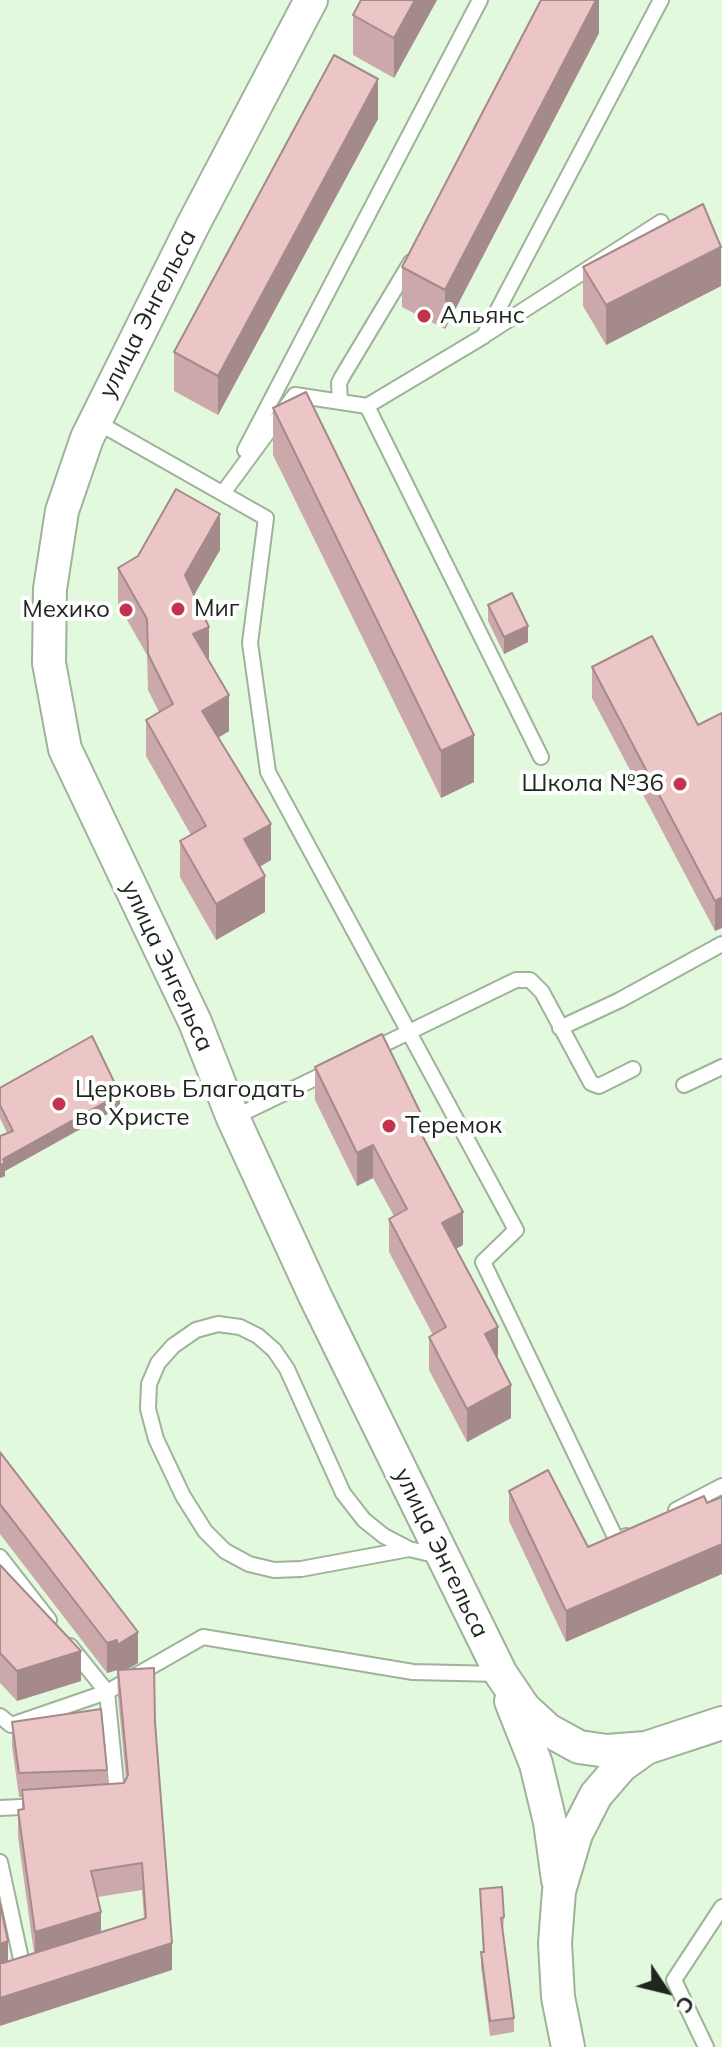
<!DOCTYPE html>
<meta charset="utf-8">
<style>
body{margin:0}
#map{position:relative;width:722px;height:2047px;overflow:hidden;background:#e2f9de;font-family:Mulish,sans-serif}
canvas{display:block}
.north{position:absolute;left:626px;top:1951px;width:80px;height:80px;-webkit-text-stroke:6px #fefefe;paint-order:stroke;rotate:125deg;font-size:22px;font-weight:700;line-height:32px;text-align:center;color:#1e271d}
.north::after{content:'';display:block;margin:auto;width:28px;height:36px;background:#1e271d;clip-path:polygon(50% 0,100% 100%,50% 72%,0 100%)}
</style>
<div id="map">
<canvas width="722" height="2047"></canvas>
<div class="north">С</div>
</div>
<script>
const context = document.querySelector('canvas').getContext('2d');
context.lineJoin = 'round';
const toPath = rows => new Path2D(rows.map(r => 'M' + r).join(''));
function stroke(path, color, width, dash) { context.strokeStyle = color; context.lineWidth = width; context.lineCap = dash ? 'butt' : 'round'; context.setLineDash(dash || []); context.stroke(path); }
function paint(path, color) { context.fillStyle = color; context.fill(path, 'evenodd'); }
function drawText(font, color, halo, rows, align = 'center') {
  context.font = font + ' Mulish,sans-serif'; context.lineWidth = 8; context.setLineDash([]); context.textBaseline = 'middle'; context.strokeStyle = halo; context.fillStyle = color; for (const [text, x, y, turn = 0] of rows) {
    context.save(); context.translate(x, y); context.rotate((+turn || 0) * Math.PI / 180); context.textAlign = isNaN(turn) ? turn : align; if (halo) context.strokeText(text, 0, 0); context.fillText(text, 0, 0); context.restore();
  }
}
const service = toPath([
 [488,333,661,222],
 [340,402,339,383,342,377,411,262],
 [367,406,541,757],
 [95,421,266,518,250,643,268,772,516,1230,483,1262,617,1541,626,1536],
 [245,450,480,0],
 [223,493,295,395,367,406,484,336,661,0],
 [560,1028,620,1000,722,944],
 [370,1051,516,980,530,980,542,992,591,1083,599,1086,633,1069],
 [684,1085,722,1067],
 [233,1118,330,1071],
 [676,1510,722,1486],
 [409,1549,301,1569,274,1570,249,1564,225,1551,205,1531,183,1496,156,1439,148,1409,149,1384,158,1363,173,1346,196,1330,218,1324,240,1327,258,1336,274,1350,287,1369,343,1493,364,1520,384,1536,409,1549,439,1556],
 [0,1557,49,1620],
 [70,1646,107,1692,118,1803],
 [0,1716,11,1725,107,1692,203,1637,413,1672,500,1674],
 [0,1808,41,1806],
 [0,1862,24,1973],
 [706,2047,674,1980,722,1907]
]);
const tertiary = toPath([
 [311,0,193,225,87,438,62,511,50,589,49,663,65,749,195,1022,233,1118,315,1296,501,1674,524,1708,548,1730,579,1747,607,1751,646,1748,722,1723],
 [511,1701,536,1764,550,1822,558,1880],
 [568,2047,558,1997,555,1943,559,1891,576,1834,596,1795,621,1766,646,1748]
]);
stroke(service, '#9eb39a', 18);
stroke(tertiary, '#9eb39a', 36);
stroke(service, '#fff', 14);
stroke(tertiary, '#fff', 32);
paint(toPath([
 [361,0,437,0,394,78,353,55,353,15],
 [599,0,599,33,445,329,402,307,402,267],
 [378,119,218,415,174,391,174,352],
 [583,267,721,286,606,345,583,306],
 [273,408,474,782,441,798,273,455],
 [220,550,194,595,209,660,229,731,218,738,271,860,260,867,265,912,216,940,180,877,180,841,191,835,146,756,146,720,159,712,148,690,147,655,118,604,118,568],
 [488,605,528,642,504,654,488,621],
 [592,667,698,725,722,713,715,931,592,698],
 [315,1067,424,1138,463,1245,456,1249,498,1359,511,1418,467,1442,429,1370,429,1337,433,1335,389,1252,389,1219,394,1216,373,1178,357,1186,315,1100],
 [0,1088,120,1107,5,1171,5,1176,0,1178,7,1133,0,1118],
 [0,1452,138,1663,126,1670,155,1722,172,1970,8,1962,34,1953,18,1837,18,1810,22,1809,22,1797,19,1797,12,1746,12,1722,107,1770,107,1784,124,1783,126,1780,118,1697,117,1670,107,1673,0,1534],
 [142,1890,144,1919,101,1932,98,1897],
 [509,1491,588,1547,566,1642,509,1521],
 [0,1565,81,1681,17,1701,0,1683],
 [480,1889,504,1917,503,1932,514,2018,514,2032,490,2036,481,1967,481,1952,483,1952]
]), '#cba9ab');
paint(toPath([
 [415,0,437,0,394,78,394,38],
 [596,0,599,0,599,33,445,329,445,290],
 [378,79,378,119,218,415,218,376],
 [721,247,721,286,606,345,606,305],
 [220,514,220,550,185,611,185,575],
 [528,626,528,642,504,654,504,637],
 [209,627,209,664,193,634],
 [229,695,229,731,202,747,202,711],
 [474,735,474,782,441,798,441,751],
 [271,824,271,860,244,875,244,839],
 [265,876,265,912,216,940,216,904],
 [722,897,722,928,715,931,715,901],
 [120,1094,120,1107,5,1171,5,1176,0,1178,0,1165,3,1159],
 [424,1120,424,1153,416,1124],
 [373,1145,373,1178,357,1186,357,1153],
 [463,1212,463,1245,442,1256,442,1223],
 [498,1327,498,1361,485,1334],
 [511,1385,511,1418,467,1442,467,1409],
 [722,1544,722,1574,566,1642,566,1611],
 [138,1632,138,1663,117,1675,117,1645],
 [117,1640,117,1670,107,1673,107,1643],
 [81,1651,81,1681,17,1701,17,1671],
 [101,1912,101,1940,35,1960,35,1932],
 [8,1941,8,1968,0,1972,0,1944],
 [172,1943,172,1970,0,2026,0,1998]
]), '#a58a8b');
const building = toPath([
 [361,0,415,0,394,38,353,15,361,0],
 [541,0,596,0,445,290,402,267,541,0],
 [334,55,378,79,218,376,174,352,334,55],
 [703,204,721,247,606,305,583,267,703,204],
 [306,392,474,735,441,751,273,408,306,392],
 [176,489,220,514,185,575,209,627,193,634,229,695,202,711,271,824,244,839,265,876,216,904,180,841,206,826,146,720,173,704,148,654,147,619,118,568,138,556,176,489],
 [512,593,528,626,504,637,488,605,512,593],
 [652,636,698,725,722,713,722,897,715,901,592,667,652,636],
 [382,1034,424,1120,416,1124,463,1212,442,1223,498,1327,485,1334,511,1385,467,1409,429,1337,446,1327,389,1219,407,1209,373,1145,357,1153,315,1067,382,1034],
 [92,1036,120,1094,3,1159,5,1163,0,1165,0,1136,13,1131,0,1105,0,1088,92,1036],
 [0,1452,138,1632,117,1645,117,1640,107,1643,0,1504,0,1452],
 [548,1470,588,1547,704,1496,707,1503,722,1497,722,1544,566,1611,509,1491,548,1470],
 [0,1565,81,1651,17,1671,0,1653,0,1565],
 [154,1668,155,1722,172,1943,0,1998,0,1963,3,1963,146,1918,142,1863,91,1871,101,1912,35,1932,18,1810,24,1809,22,1790,124,1783,128,1775,118,1670,154,1668],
 [101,1709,107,1770,19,1773,12,1722,101,1709],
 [502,1887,504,1917,501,1918,514,2018,490,2021,481,1952,484,1952,480,1889,502,1887],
 [0,1904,8,1941,0,1944,0,1904]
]);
paint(building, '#ecc5c7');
stroke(building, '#a58a8b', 2);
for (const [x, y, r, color] of [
 [424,316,8,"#c3334e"],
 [178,609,8,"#c3334e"],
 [126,610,8,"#c3334e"],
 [680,784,8,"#c3334e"],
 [59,1104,8,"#c3334e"],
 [389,1126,8,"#c3334e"]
]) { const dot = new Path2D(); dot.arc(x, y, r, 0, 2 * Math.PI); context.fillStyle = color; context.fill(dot); stroke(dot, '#fefefe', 3); }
drawText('24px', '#1e271d', '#fefefe', [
 ["улица Энгельса",148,314,-63],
 ["улица Энгельса",167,966,65],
 ["улица Энгельса",441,1553,64]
]);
drawText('24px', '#1e271d', '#fefefe', [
 ["Альянс",440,316],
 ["Миг",194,609],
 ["Мехико",110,610,"right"],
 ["Школа №36",664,784,"right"],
 ["Церковь Благодать",75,1090],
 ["во Христе",75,1118],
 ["Теремок",405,1126]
], 'left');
</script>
